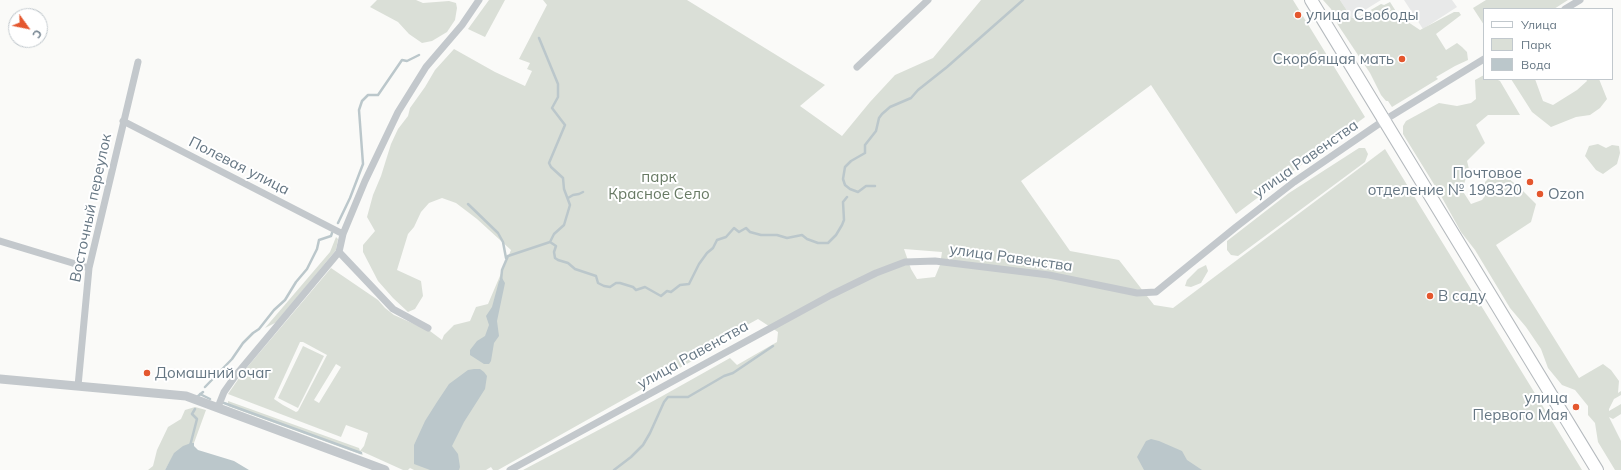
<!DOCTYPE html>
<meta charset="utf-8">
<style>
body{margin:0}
#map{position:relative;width:1621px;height:470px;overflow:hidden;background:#fafaf8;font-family:Mulish,sans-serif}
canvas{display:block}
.legend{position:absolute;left:1483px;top:8px;width:130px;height:72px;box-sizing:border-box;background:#fff;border:1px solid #c1c8cd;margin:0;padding:5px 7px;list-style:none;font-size:12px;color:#657683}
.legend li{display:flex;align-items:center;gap:8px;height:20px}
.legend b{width:20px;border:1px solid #c1c8cd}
.north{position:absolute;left:8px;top:8px;width:40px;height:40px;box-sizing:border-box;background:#fff;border:1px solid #c1c8cd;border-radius:50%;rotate:123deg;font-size:11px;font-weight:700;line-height:16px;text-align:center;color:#657683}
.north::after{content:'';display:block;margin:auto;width:14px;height:18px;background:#e4572e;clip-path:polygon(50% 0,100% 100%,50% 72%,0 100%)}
</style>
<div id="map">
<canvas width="1621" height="470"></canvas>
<ul class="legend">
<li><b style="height:5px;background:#fff"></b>Улица</li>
<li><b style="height:11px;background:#dadfd7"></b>Парк</li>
<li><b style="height:11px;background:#bbc7cb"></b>Вода</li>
</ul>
<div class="north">С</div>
</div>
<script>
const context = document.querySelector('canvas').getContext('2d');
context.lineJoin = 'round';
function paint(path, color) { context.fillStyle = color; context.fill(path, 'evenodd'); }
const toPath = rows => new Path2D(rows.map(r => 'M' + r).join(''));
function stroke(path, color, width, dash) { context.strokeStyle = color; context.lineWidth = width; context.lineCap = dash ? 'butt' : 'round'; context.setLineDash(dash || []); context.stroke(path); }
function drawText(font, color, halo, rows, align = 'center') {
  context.font = font + ' Mulish,sans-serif'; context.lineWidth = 4; context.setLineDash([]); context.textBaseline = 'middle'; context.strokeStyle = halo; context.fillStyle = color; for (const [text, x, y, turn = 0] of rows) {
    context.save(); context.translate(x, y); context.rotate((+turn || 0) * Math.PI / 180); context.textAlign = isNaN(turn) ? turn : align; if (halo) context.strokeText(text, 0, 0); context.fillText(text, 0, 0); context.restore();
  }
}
paint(toPath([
 [1340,0,1381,0,1352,18],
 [1404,0,1452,0,1457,7,1423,29]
]), '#e8e9e9');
paint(toPath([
 [377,0,416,0,423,3,449,1,456,3,457,8,455,20,447,32,432,41,422,43,409,34,398,22,370,7],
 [489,0,505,0,485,37,468,29],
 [543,0,687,0,825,85,800,106,842,136,870,102,895,75,933,58,981,0,1293,0,1365,117,1236,214,1151,85,1021,181,1070,251,1119,260,1154,305,1173,308,1385,149,1582,470,523,470,657,399,730,358,737,365,777,342,778,332,758,319,718,341,717,347,498,470,493,470,491,467,486,470,414,470,410,468,408,470,403,470,361,451,363,455,228,406,228,401,359,448,360,451,364,446,368,433,346,425,341,437,228,394,244,371,331,268,378,300,385,308,394,315,430,331,442,340,444,335,454,325,470,321,476,307,488,304,511,250,477,219,456,203,442,198,429,203,421,212,414,227,408,234,397,270,421,281,423,296,415,309,408,312,393,298,378,281,363,252,363,245,375,231,367,217,373,195,381,176,391,144,398,129,408,116,410,108,425,87,435,70,454,49,495,72,525,86,532,71,527,69,530,63,519,59,547,5],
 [904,249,942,252,940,265,935,277,917,279,911,269],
 [300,342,303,342,327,355,298,411,296,412,283,405,274,399],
 [336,364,341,367,319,403,314,400],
 [1323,0,1340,0,1352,18,1357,18,1381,4,1384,5,1390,2,1399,16,1420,30,1454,12,1459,12,1461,15,1436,34,1446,50,1457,43,1462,47,1467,52,1468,60,1455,66,1436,77,1438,79,1392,107,1388,101,1386,101,1381,95,1370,73,1338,25,1331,9],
 [1486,0,1568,0,1554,9,1484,9,1484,25,1473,8],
 [1484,75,1484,79,1496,79,1500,81,1520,115,1488,115,1476,125,1485,143,1467,161,1469,169,1462,190,1471,204,1482,200,1485,196,1485,182,1493,174,1503,174,1519,187,1536,204,1531,222,1496,245,1579,378,1603,364,1611,370,1619,381,1618,393,1621,391,1621,395,1614,399,1609,409,1609,411,1621,404,1621,414,1613,419,1609,417,1621,441,1621,470,1615,470,1598,442,1595,423,1588,415,1588,406,1575,390,1562,385,1548,368,1541,349,1526,327,1510,308,1475,250,1461,232,1440,194,1403,134,1403,126,1406,121,1439,103,1457,106,1471,103,1476,99,1475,80],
 [1511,79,1535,79,1543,101,1553,105,1577,90,1587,81,1586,79,1599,79,1607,99,1600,108,1590,115,1576,117,1551,127,1532,112],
 [1598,144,1606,148,1612,145,1619,146,1620,153,1617,164,1603,174,1596,170,1585,156,1589,146],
 [1359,148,1365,148,1368,154,1365,162,1238,256,1231,255,1227,250,1227,241,1289,193],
 [336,237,338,239,336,250,277,322,265,328,330,252],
 [1206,265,1208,271,1201,283,1191,287,1185,286,1187,280,1198,269],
 [303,346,324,356,298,408,278,398],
 [195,407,206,410,194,443,175,453,165,470,148,470,153,466,157,450,168,427,181,419,185,410]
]), '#dadfd7');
paint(toPath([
 [502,278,505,283,497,321,499,336,494,343,491,361,489,364,484,364,470,355,470,350,477,341,485,336,489,325,486,316,492,307,499,281],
 [474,369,480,369,484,372,487,376,485,389,464,422,452,446,458,454,460,467,459,470,430,470,414,464,414,445,425,421,437,402,449,384,468,370],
 [1151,439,1159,441,1182,451,1187,460,1202,470,1144,470,1137,457,1146,441],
 [191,443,194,443,194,446,198,450,234,461,249,470,165,470,174,453,183,446]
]), '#bbc7cb');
stroke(toPath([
 [539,38,558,84,558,97,552,108,565,125,549,163,551,167,563,178,564,189,570,205,564,225,554,234,550,242],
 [875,186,866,186,858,192,850,189,845,185,843,179,845,167,851,161,865,153,865,145,876,131,879,118,882,114,890,107,911,98,918,90,947,67,1023,0],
 [568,198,573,195,579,194,583,192],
 [468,204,498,233,503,242,506,258],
 [338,223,350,198,363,164,359,110,362,101,368,95,378,95,402,60,407,61,419,55],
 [501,281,502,270,508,256,550,242,556,246,554,252,555,258,558,260,568,263,575,269,596,276,598,283,604,286,610,287,616,283,620,283,633,287,636,290,645,287,661,296,667,291,671,292,680,285,689,284,699,264,707,253,713,248,717,240,726,237,734,228,739,232,746,228,750,232,761,235,777,235,787,238,802,235,807,239,818,243,828,243,836,235,842,225,844,220,843,202,847,197],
 [205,387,232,359,243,343,253,333,259,329,274,310,285,300,296,282,307,269,317,249,319,240,331,236,332,233],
 [200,394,210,399],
 [197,397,203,392],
 [224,403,361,453],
 [190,446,197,419,192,414,195,409],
 [614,470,631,457,643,445,650,433,664,402,668,397,688,397,724,376,733,373,773,346]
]), '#bbc7cb', 2.5);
const primary = toPath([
 [1311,0,1597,470]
]);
stroke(primary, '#b5babe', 14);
stroke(toPath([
 [1565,9,1580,0],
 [857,67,928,0],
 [123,121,343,234],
 [0,241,89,268],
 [339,252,393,309,428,328],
 [78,386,89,268,138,62],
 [218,407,224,392,236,375,339,252,343,234,365,181,398,112,426,67,462,25,479,0],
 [510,470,831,295,876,273,905,262,935,261,1049,275,1137,293,1156,292,1236,227,1294,182,1383,121,1484,59]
]), '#c3c8cc', 7);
stroke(toPath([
 [0,379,186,396,385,470]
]), '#c3c8cc', 9);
stroke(primary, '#fff', 12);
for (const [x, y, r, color] of [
 [1298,15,4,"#e4572e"],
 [1402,59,4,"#e4572e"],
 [1530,182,4,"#e4572e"],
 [1540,194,4,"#e4572e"],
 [1430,296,4,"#e4572e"],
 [147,373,4,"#e4572e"],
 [1576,407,4,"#e4572e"]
]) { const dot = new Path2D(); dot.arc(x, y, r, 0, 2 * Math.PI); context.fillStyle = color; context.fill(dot); stroke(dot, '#fff', 1.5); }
drawText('15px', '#657683', '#fff', [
 ["улица Свободы",1306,15],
 ["Скорбящая мать",1394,59,"right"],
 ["Почтовое",1522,173,"right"],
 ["отделение № 198320",1522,190,"right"],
 ["Ozon",1548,194],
 ["В саду",1438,296],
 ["Домашний очаг",155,373],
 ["улица",1568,398,"right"],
 ["Первого Мая",1568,415,"right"]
], 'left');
drawText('15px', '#657683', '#fff', [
 ["улица Равенства",1306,159,-35],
 ["Полевая улица",239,166,27],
 ["Восточный переулок",91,208,-78],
 ["улица Равенства",1011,258,8],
 ["улица Равенства",693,355,-29]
]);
drawText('15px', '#687a64', '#fff', [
 ["парк",659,177],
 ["Красное Село",659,194]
]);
</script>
